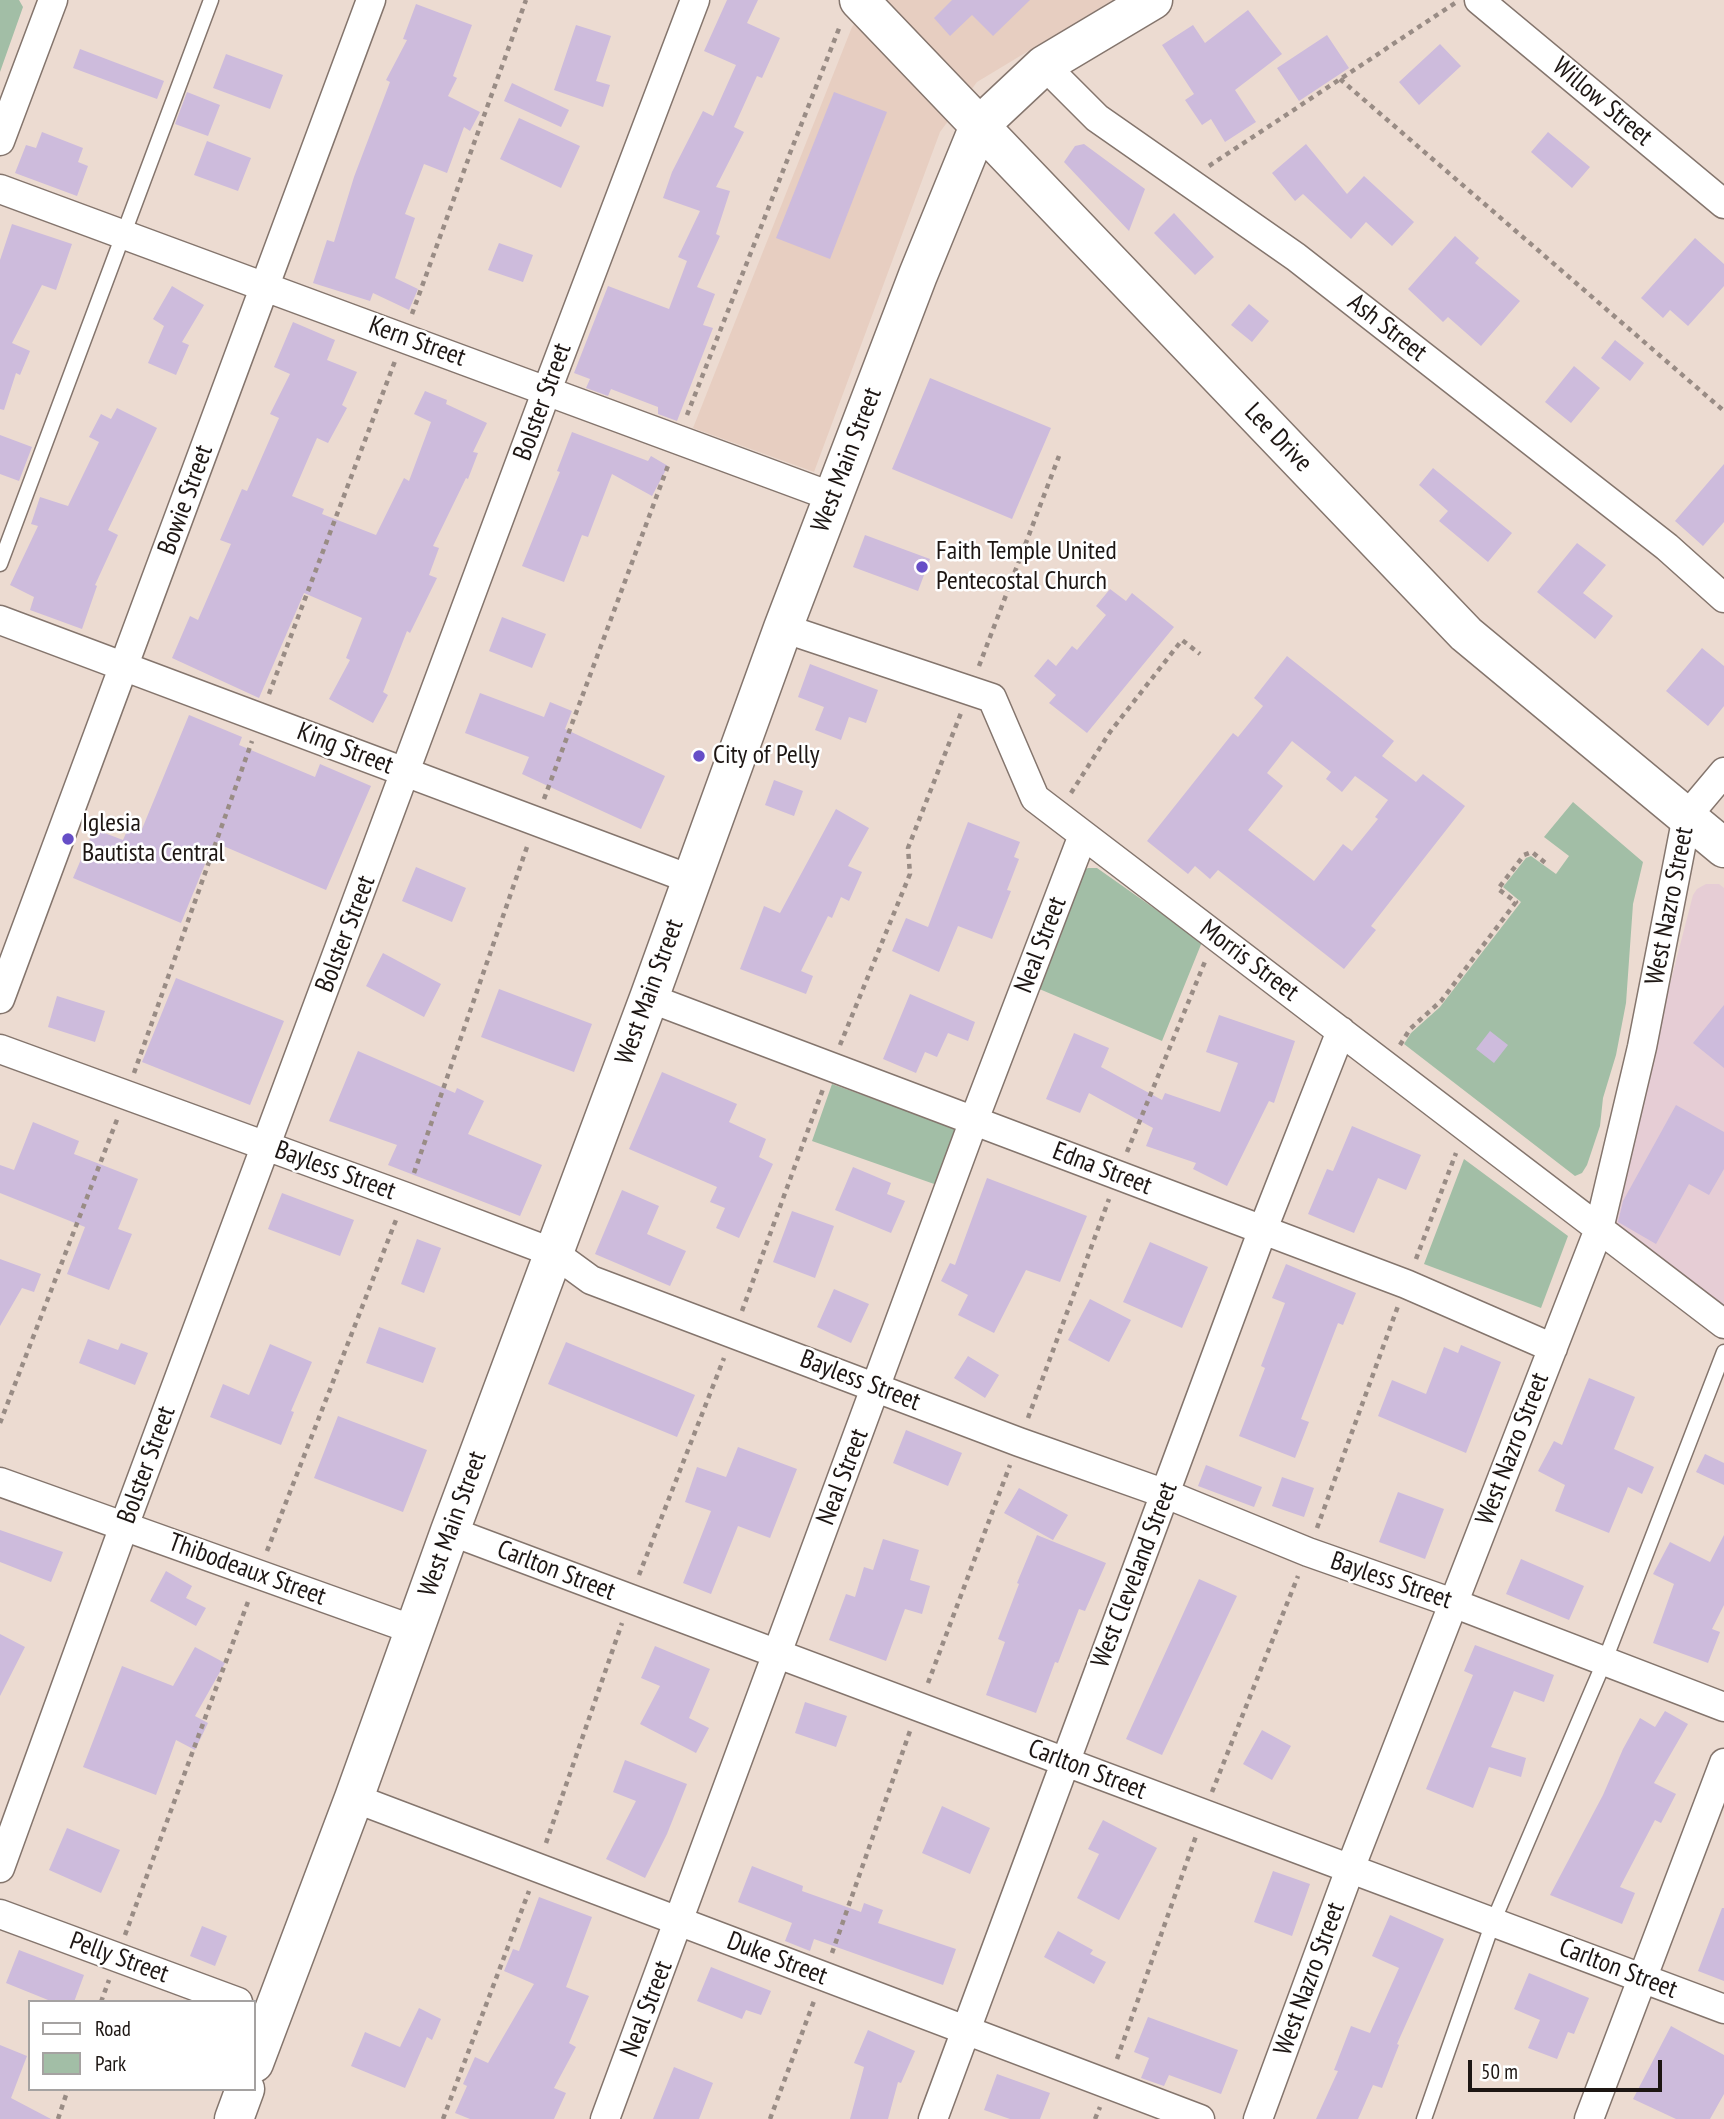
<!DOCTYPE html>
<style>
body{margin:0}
#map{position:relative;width:1724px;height:2119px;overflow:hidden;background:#ecdbd1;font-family:"PT Sans Narrow",sans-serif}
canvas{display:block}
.legend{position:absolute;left:28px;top:2000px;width:228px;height:91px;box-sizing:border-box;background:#fff;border:2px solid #a5a2a1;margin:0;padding:9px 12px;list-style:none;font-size:21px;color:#1d1613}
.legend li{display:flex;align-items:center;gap:14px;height:35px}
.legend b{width:35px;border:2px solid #a5a2a1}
.scale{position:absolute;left:1468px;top:2060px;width:194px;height:32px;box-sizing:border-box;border:4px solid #1d1613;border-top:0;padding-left:9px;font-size:21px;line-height:24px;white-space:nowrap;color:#1d1613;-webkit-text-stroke:5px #fff;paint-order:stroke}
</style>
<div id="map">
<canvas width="1724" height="2119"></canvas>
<ul class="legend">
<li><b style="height:9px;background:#fff"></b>Road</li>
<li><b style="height:19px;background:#a2bea6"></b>Park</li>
</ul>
<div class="scale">50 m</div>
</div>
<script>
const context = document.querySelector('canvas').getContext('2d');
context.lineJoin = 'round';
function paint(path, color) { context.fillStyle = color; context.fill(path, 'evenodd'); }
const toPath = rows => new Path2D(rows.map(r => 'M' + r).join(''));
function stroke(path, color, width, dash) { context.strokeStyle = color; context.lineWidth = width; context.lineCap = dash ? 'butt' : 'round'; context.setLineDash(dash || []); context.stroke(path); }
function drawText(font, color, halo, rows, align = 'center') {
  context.font = font + ' "PT Sans Narrow",sans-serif'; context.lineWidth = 5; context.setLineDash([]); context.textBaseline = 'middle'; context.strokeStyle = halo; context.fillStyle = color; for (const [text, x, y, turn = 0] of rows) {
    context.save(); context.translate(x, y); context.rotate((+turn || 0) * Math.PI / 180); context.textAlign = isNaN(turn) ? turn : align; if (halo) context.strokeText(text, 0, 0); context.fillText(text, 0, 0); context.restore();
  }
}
paint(toPath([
 [873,0,1113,0,977,82,940,132,814,472,693,428,852,27]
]), '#e7cec1');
paint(toPath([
 [1706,884,1719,884,1724,888,1724,1308,1609,1220,1693,895,1697,889]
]), '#e6cdd5');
paint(toPath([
 [0,0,19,0,23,7,0,72],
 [1573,802,1643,862,1633,904,1626,1003,1616,1055,1603,1098,1600,1126,1587,1165,1582,1173,1575,1176,1404,1044,1411,1033,1440,1007,1521,902,1503,887,1526,858,1531,856,1556,874,1569,856,1544,837],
 [1088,868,1097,868,1202,942,1162,1041,1037,988,1079,873],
 [832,1084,957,1129,937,1185,812,1141],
 [1464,1159,1568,1236,1541,1308,1424,1264]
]), '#a2bea6');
paint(toPath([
 [727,0,758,0,747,23,780,38,762,78,757,76,734,127,744,132,716,187,730,191,716,234,720,236,697,287,715,294,703,325,713,328,677,421,658,414,658,407,611,389,608,396,586,388,590,379,574,373,608,286,669,309,687,261,678,257,700,211,663,198,672,172,703,111,713,116,736,65,704,51],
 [952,0,1030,0,993,36,972,15,950,36,934,18],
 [416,4,472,25,453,76,457,78,448,96,480,112,470,131,464,127,447,173,424,164,405,214,415,218,395,278,418,289,409,310,373,293,370,301,313,283,327,240,334,242,354,177,390,82,386,80,407,40,403,39],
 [1248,10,1282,54,1235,90,1256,122,1225,142,1211,119,1202,125,1185,100,1194,94,1162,45,1193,25,1205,43],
 [576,25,611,36,596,81,610,85,603,107,554,90],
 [1327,35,1349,68,1299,101,1277,68],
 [1440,44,1461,66,1419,105,1399,82],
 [80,49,164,81,157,99,73,68],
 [226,54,283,75,270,109,213,88],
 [512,83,569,110,561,127,504,101],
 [187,92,220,105,208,136,175,124],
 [834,92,887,112,830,259,776,238],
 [519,118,580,146,561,188,500,159],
 [42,132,83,148,78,162,88,166,77,196,15,173,26,145,36,148],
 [1548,132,1590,167,1572,188,1531,152],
 [207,141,251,158,238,191,194,175],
 [1084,144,1145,189,1129,231,1064,162,1075,146],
 [1306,144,1347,194,1364,176,1414,222,1392,246,1366,222,1351,239,1303,194,1295,201,1272,173],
 [1174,213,1214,257,1195,275,1154,233],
 [12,224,72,244,56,290,42,285,12,343,30,351,20,375,16,373,4,410,0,409,0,260],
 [1455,236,1479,258,1475,263,1520,301,1481,346,1448,317,1443,322,1408,289],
 [1695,238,1724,264,1724,286,1688,326,1670,310,1663,318,1641,298],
 [499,243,533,255,523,282,488,270],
 [172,286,204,305,182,342,189,345,176,375,148,363,164,326,153,319],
 [1249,304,1269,321,1252,342,1231,325],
 [293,322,335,340,327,360,357,372,342,405,347,408,328,443,317,438,292,496,324,509,322,514,376,535,404,478,409,481,431,422,414,414,425,391,447,400,446,404,487,423,473,452,478,453,468,479,466,478,433,546,439,548,429,575,437,578,410,633,407,631,383,692,388,695,373,723,329,699,350,660,346,658,362,618,304,593,259,698,172,658,190,616,198,620,231,544,220,540,242,489,247,491,279,418,270,414,290,374,274,367],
 [1615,340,1644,363,1630,381,1601,358],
 [1574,366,1600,388,1571,423,1545,402],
 [930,378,1051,428,1012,519,892,469],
 [117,408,157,428,108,530,118,535,95,585,97,586,82,629,30,610,34,597,10,585,38,526,31,524,40,497,68,506,99,442,89,437,101,414,111,419],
 [572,432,648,461,651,456,668,466,652,496,612,474,588,537,582,535,564,582,522,566,560,472,557,471],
 [0,435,32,447,19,481,0,474],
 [1724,464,1724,522,1703,546,1675,521],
 [1433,468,1512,533,1488,562,1439,521,1448,511,1419,485],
 [865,535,930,559,918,591,853,567],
 [1577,543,1606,565,1583,593,1613,616,1595,639,1537,592],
 [1110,589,1126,601,1132,593,1174,627,1087,733,1049,703,1056,695,1034,676,1048,659,1056,666,1072,646,1077,650,1106,615,1096,606],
 [502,617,546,634,532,668,489,651],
 [1702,648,1724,666,1724,706,1708,726,1666,691],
 [1287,656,1394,741,1382,756,1416,782,1423,774,1465,806,1371,926,1376,930,1344,969,1218,870,1210,879,1195,866,1188,874,1147,841,1233,733,1238,737,1263,706,1254,698],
 [1292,741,1331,772,1326,779,1342,792,1355,776,1388,800,1375,817,1378,819,1352,851,1343,844,1314,881,1248,830,1283,786,1267,773],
 [810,664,878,690,866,723,849,717,841,740,815,730,824,707,798,697],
 [480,693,544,717,550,702,572,711,565,729,665,776,641,829,522,774,529,757,465,733],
 [189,715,242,737,239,745,315,777,320,764,371,786,326,890,214,842,181,923,73,878,94,829,123,840,130,824,142,829],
 [774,780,803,791,794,816,765,805],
 [836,809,869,828,848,866,862,872,849,901,841,897,832,918,828,916,801,971,813,976,806,994,740,969,764,906,780,913],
 [968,822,1020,842,1014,857,1019,859,1007,890,1011,891,992,939,958,926,939,972,892,951,906,918,928,927],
 [416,867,466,888,452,922,402,901],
 [383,953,441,984,424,1017,366,986],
 [176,978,284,1021,250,1105,142,1062],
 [499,989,592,1024,574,1072,481,1037],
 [910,994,975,1022,968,1041,948,1033,937,1057,925,1052,916,1073,883,1059],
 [57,996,105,1011,95,1042,48,1027],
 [1724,1005,1724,1068,1693,1043],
 [1219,1015,1295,1041,1274,1103,1269,1101,1227,1186,1193,1169,1196,1163,1146,1146,1153,1128,1089,1093,1080,1113,1046,1099,1074,1033,1109,1048,1101,1067,1162,1100,1165,1093,1220,1112,1238,1063,1206,1052],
 [1490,1031,1508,1045,1494,1063,1476,1049],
 [358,1051,455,1093,457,1088,484,1101,468,1134,542,1165,520,1216,388,1165,397,1145,329,1121],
 [662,1072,737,1104,729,1122,766,1139,759,1157,773,1164,739,1238,716,1228,725,1208,710,1202,717,1187,629,1149],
 [1676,1105,1724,1132,1724,1169,1709,1195,1689,1184,1656,1244,1618,1222,1623,1201],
 [33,1122,79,1141,74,1154,138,1179,118,1229,132,1234,109,1290,67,1274,85,1227,0,1193,0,1165,14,1170],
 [1352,1126,1421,1155,1406,1190,1378,1178,1354,1233,1308,1214,1327,1169,1333,1171],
 [853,1167,891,1183,887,1194,905,1201,891,1233,835,1210],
 [987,1178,1087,1216,1060,1282,1026,1270,994,1333,958,1315,968,1295,941,1281,950,1263,955,1265],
 [622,1190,659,1206,647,1234,686,1251,670,1286,595,1254],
 [282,1193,354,1220,340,1256,268,1229],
 [792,1211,834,1226,815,1278,773,1262],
 [417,1239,441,1248,424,1293,401,1284],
 [1150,1242,1208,1267,1182,1328,1123,1302],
 [0,1259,41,1274,34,1292,22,1288,0,1326],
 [1286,1264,1356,1293,1343,1325,1338,1323,1301,1419,1309,1422,1295,1458,1239,1436,1265,1368,1261,1366,1285,1303,1272,1298],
 [834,1289,869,1304,851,1343,817,1327],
 [1090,1299,1131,1320,1109,1362,1068,1340],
 [379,1327,436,1348,423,1383,366,1363],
 [88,1339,118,1350,121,1343,148,1353,135,1385,79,1363],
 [566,1342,695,1395,677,1437,548,1384],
 [270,1344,312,1362,291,1411,294,1412,281,1445,210,1417,223,1384,249,1395],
 [1461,1345,1501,1362,1466,1453,1378,1416,1392,1380,1426,1394,1444,1347,1458,1353],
 [968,1356,999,1375,985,1398,954,1378],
 [1589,1378,1635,1397,1614,1449,1654,1467,1642,1494,1628,1487,1609,1533,1555,1511,1565,1485,1538,1471,1554,1441,1562,1445],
 [338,1416,427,1450,403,1512,314,1478],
 [906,1430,962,1453,948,1486,893,1463],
 [738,1447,797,1469,770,1538,738,1526,711,1594,683,1583,711,1511,685,1502,697,1467,726,1477],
 [1705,1454,1724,1463,1724,1485,1696,1472],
 [1206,1465,1262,1487,1254,1507,1198,1486],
 [1282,1477,1314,1488,1304,1517,1272,1506],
 [1019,1488,1068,1515,1053,1540,1004,1513],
 [1398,1492,1444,1509,1425,1559,1379,1542],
 [0,1530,63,1552,51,1582,0,1562],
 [1037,1535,1106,1563,1085,1611,1079,1609,1058,1663,1055,1662,1036,1713,986,1695,1005,1642,998,1639,1019,1584,1017,1583],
 [1724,1535,1724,1605,1712,1629,1720,1632,1708,1663,1653,1643,1674,1584,1653,1574,1670,1542,1710,1562],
 [883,1539,919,1550,910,1580,930,1586,922,1614,905,1609,886,1661,829,1640,846,1594,855,1597,864,1567,873,1570],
 [1521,1559,1584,1586,1569,1620,1506,1594],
 [166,1571,192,1586,186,1598,206,1608,196,1626,150,1601],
 [1199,1579,1237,1596,1162,1755,1126,1739],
 [0,1634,25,1647,0,1696],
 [1475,1645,1554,1675,1544,1702,1514,1691,1491,1747,1526,1758,1521,1777,1489,1767,1473,1808,1426,1789,1473,1675,1464,1671],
 [655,1646,710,1669,689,1718,709,1728,696,1753,640,1724,660,1686,641,1678],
 [195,1647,225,1663,195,1716,208,1723,195,1750,176,1740,156,1795,83,1767,122,1666,173,1686],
 [805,1702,847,1716,836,1747,795,1733],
 [1665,1711,1688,1724,1654,1783,1676,1794,1661,1823,1655,1820,1620,1887,1635,1893,1622,1924,1550,1895,1603,1795,1623,1749,1640,1718,1655,1727],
 [1262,1730,1291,1746,1272,1780,1243,1764],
 [625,1760,687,1784,667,1834,645,1878,606,1859,636,1801,613,1792],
 [942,1806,990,1828,970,1874,922,1853],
 [1103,1820,1157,1848,1119,1920,1077,1898,1099,1854,1088,1849],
 [67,1828,120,1850,101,1893,49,1870],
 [752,1866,803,1886,802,1891,861,1912,864,1903,883,1910,878,1923,956,1949,943,1985,814,1939,810,1951,785,1941,792,1923,738,1902],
 [1273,1871,1310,1884,1292,1936,1254,1922],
 [539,1897,592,1917,566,1987,589,1996,569,2043,576,2047,554,2088,566,2093,554,2119,470,2119,455,2113,467,2086,463,2084,475,2057,488,2063,534,1984,504,1971,513,1949,519,1951],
 [1722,1908,1724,1908,1724,1981,1698,1971],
 [1390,1915,1444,1939,1397,2044,1399,2045,1382,2088,1373,2085,1358,2119,1316,2119,1338,2071,1334,2070,1351,2026,1370,2033,1399,1968,1372,1956],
 [202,1926,227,1936,215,1966,190,1956],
 [1058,1931,1093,1950,1090,1954,1106,1962,1094,1984,1044,1957],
 [19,1950,84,1975,74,2002,53,2002,6,1983],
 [711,1967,771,1991,761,2015,746,2010,742,2019,697,2001],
 [1529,1973,1589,1998,1574,2034,1568,2032,1557,2059,1528,2048,1540,2020,1514,2009],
 [419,2008,441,2019,432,2040,427,2037,405,2088,351,2066,365,2032,400,2047],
 [1148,2017,1238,2050,1221,2094,1169,2075,1164,2086,1141,2078,1149,2058,1134,2052],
 [1671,2026,1724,2055,1724,2094,1710,2119,1676,2119,1633,2099],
 [868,2030,915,2051,901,2083,898,2082,888,2119,850,2119,864,2067,854,2063],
 [0,2045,27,2056,11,2098,51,2119,0,2119],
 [674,2067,713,2083,699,2119,653,2119],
 [997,2074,1050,2093,1040,2119,1010,2119,984,2110]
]), '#cdbbdc');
const lane = toPath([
 [0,564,211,0],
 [1424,2119,1493,1922,1605,1660,1724,1352]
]);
const street = toPath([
 [1479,0,1724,204],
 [1044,65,1097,118,1296,257,1667,547,1724,598],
 [0,141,53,0],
 [0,189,833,497],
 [0,620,690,879],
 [783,628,992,698,1035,798,1724,1324],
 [649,998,1406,1284,1553,1348],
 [0,999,371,0],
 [0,1049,406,1197,554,1253,591,1280,1019,1442,1166,1494,1308,1552,1453,1603,1724,1707],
 [0,1482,414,1630],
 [450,1531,1724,2009],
 [354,1798,1200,2119],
 [0,1868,124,1526,547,390,695,0],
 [0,1914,238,2002],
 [605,2119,974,1120,1083,835],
 [933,2119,1263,1229,1341,1031],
 [1258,2119,1350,1869,1599,1229,1642,1047,1687,816,1724,772],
 [1589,2119,1724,1763]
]);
const secondary = toPath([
 [859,0,1466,634,1724,848],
 [254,2063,354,1798,450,1531,649,998,783,628,918,275,979,126,1044,65,1153,0],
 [234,2119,245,2089]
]);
stroke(lane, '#84756d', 17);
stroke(street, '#84756d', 31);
stroke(secondary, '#84756d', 41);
stroke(toPath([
 [1340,79,1724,411],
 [1209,166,1455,3],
 [412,314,526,0],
 [687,415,840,26],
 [979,666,1059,456],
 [269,694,395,361],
 [1071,793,1110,732,1182,640,1200,654],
 [544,799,669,463],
 [840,1045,910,874,908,848,961,713],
 [1400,1045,1410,1029,1441,1001,1516,902,1498,889,1524,855,1532,852,1548,865],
 [134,1073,252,741],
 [1127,1152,1206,959],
 [414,1173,528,844],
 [1416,1259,1456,1153],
 [742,1311,823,1089],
 [1028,1418,1109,1199],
 [0,1423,118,1117],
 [1317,1528,1398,1306],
 [267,1551,396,1220],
 [639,1575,724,1358],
 [928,1683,1010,1465],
 [1212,1792,1298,1576],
 [546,1843,622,1623],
 [125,1935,249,1599],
 [832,1953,910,1731],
 [101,2002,109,1980],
 [1117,2059,1196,1836],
 [58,2119,68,2089],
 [443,2119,529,1891],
 [770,2119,814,2001],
 [1095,2119,1100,2107]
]), '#998c85', 4.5, [5, 5]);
stroke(lane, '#fff', 14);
stroke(street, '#fff', 28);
stroke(secondary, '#fff', 38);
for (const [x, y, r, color] of [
 [922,567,7,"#664ec7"],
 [699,756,7,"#664ec7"],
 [68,839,7,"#664ec7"]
]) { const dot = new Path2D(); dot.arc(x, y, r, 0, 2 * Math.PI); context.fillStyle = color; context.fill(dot); stroke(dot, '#fff', 2.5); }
drawText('26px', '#1d1613', '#fff', [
 ["Willow Street",1602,102,40],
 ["Ash Street",1387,328,38],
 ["Kern Street",417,342,20],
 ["Bolster Street",543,402,-70],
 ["Lee Drive",1278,438,46],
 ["West Main Street",847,460,-69],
 ["Bowie Street",186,500,-70],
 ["King Street",345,749,21],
 ["West Nazro Street",1670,906,-79],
 ["Bolster Street",346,934,-69],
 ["Neal Street",1041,945,-69],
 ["Morris Street",1249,961,37],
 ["West Main Street",650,992,-70],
 ["Edna Street",1102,1169,21],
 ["Bayless Street",335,1171,20],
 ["Bayless Street",860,1381,21],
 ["West Nazro Street",1513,1449,-69],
 ["Bolster Street",147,1465,-70],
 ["Neal Street",843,1477,-69],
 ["West Main Street",453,1524,-70],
 ["Thibodeaux Street",247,1570,20],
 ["Carlton Street",556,1571,21],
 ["West Cleveland Street",1135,1575,-69],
 ["Bayless Street",1391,1581,19],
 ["Carlton Street",1087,1770,21],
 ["Pelly Street",119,1958,20],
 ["Duke Street",777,1959,21],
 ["Carlton Street",1618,1969,21],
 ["West Nazro Street",1310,1979,-70],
 ["Neal Street",647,2009,-69]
]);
drawText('26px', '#1d1613', '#fff', [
 ["Faith Temple United",936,552],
 ["Pentecostal Church",936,582],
 ["City of Pelly",713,756],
 ["Iglesia",82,824],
 ["Bautista Central",82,854]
], 'left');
</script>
